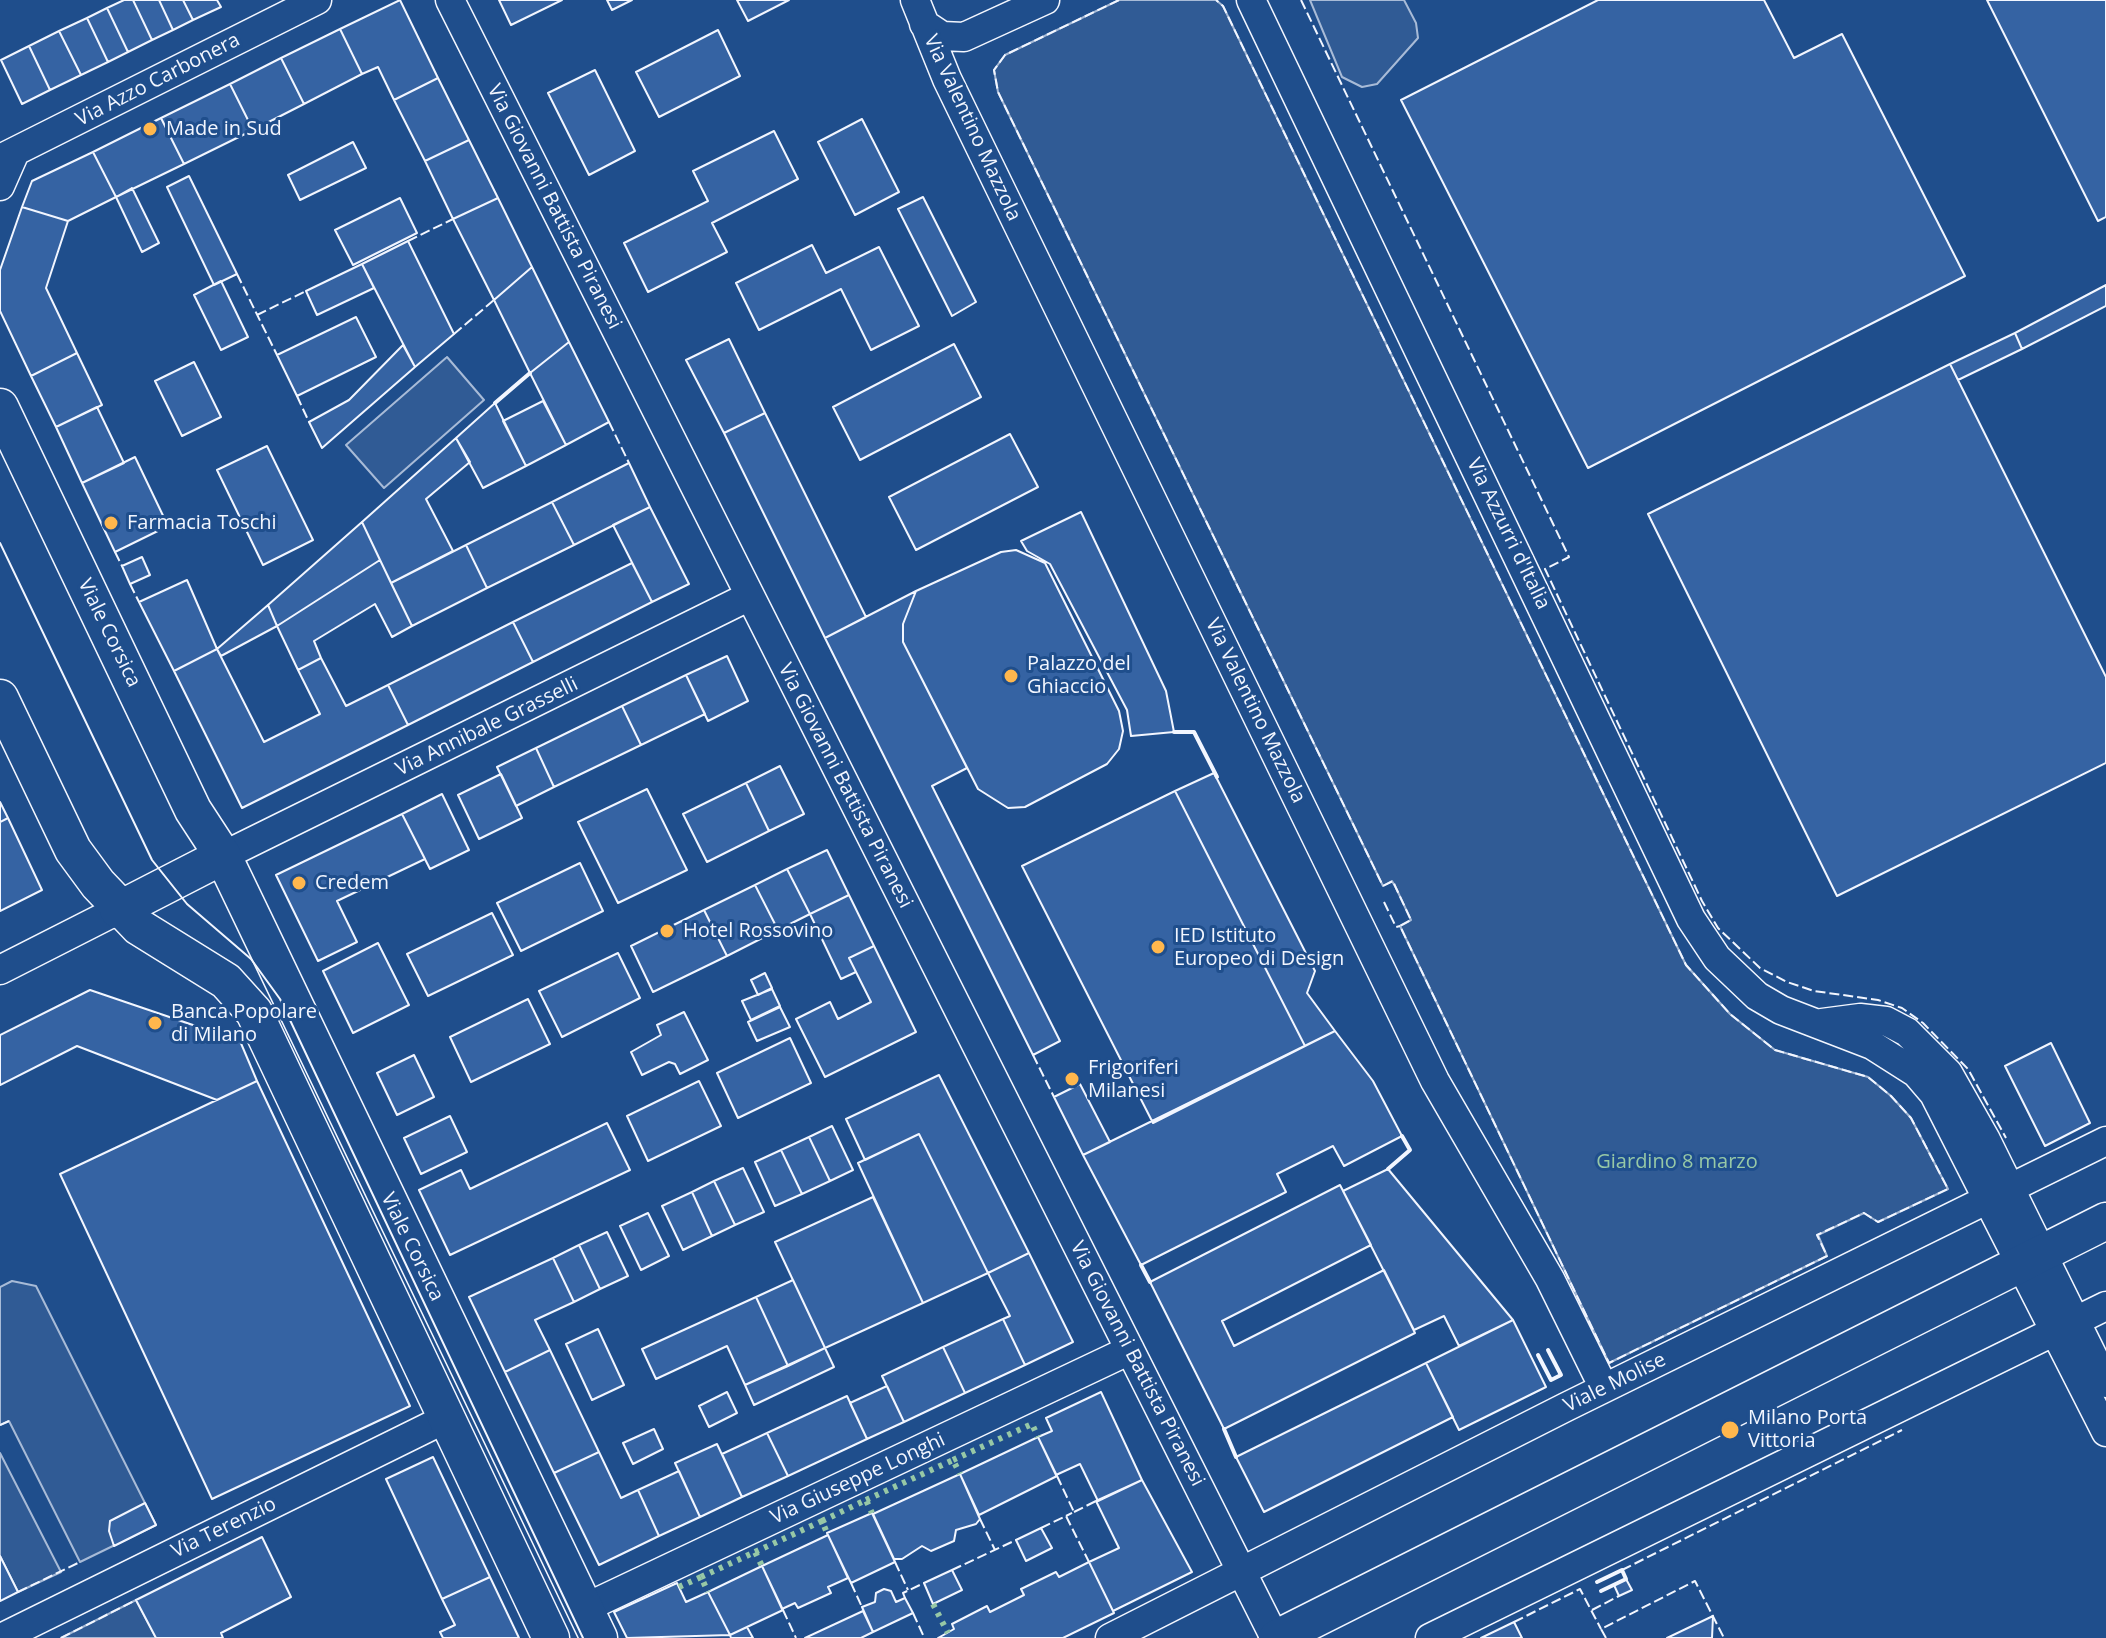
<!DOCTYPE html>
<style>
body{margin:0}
canvas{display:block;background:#1f4e8c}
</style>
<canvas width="2106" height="1638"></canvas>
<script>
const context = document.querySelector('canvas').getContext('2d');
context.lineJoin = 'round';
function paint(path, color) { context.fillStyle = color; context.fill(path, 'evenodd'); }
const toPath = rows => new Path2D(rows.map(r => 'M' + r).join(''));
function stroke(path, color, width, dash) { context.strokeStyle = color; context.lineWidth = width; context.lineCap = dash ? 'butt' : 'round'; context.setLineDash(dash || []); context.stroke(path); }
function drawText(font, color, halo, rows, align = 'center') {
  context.font = font + ' "Open Sans",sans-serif'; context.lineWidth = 6; context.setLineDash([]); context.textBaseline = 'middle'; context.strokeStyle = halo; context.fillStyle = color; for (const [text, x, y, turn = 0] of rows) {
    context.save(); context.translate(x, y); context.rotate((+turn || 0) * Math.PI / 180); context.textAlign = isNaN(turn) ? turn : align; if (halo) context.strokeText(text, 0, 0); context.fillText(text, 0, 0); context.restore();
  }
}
const green = toPath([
 [1119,0,1216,0,1223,6,1686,965,1730,1014,1775,1050,1868,1077,1891,1096,1911,1118,1948,1189,1878,1222,1864,1213,1818,1235,1827,1256,1609,1363,1400,926,1411,920,1396,888,1392,881,1383,886,998,92,994,70,1005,55,1119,0],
 [1310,0,1404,0,1416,23,1418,38,1377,84,1362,87,1342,77,1310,0],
 [447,357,484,400,384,488,346,445,447,357],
 [12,1281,36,1286,156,1525,80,1562,9,1421,0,1425,0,1287,12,1281],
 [0,1453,61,1572,18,1592,0,1556,0,1453],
 [136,1600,156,1638,61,1638,136,1600]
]);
paint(green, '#305b95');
stroke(green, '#a8bbd7', 2);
const building = toPath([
 [124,0,133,0,152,40,128,52,107,8,124,0],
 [133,0,159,0,173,30,152,40,133,0],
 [159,0,183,0,193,20,173,30,159,0],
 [183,0,217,0,221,7,193,20,183,0],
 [400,0,438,78,394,100,378,67,362,74,340,29,400,0],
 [499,0,562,0,511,25,499,0],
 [607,0,632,0,612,10,607,0],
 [737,0,789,0,748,21,737,0],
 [1598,0,1764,0,1794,58,1842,34,1965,276,1588,468,1401,100,1598,0],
 [1987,0,2106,0,2106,217,2098,221,1987,0],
 [107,8,128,52,108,62,87,18,107,8],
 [87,18,108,62,81,75,59,31,87,18],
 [340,29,362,74,304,104,281,58,340,29],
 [718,30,740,76,659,117,636,72,718,30],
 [59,31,81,75,50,90,29,46,59,31],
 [29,46,50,90,22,104,1,60,29,46],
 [281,58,304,104,253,130,230,84,281,58],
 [595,70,635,151,589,175,548,93,595,70],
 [438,78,469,140,425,161,394,100,438,78],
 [230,84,253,130,184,164,161,118,230,84],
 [161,118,184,164,116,197,93,152,161,118],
 [862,119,899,192,855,215,818,142,862,119],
 [774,131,798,179,712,223,727,252,648,292,624,243,708,201,693,171,774,131],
 [469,140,498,198,453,219,425,161,469,140],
 [353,142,366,168,300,200,288,175,353,142],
 [93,152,116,197,68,221,22,207,32,181,93,152],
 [189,176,237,274,214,285,167,187,189,176],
 [132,188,159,243,142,252,116,197,132,188],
 [923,197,976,302,952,316,898,209,923,197],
 [400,198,417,233,353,265,335,230,400,198],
 [498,198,532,267,494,300,453,219,498,198],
 [22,207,68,221,46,288,77,353,31,376,0,311,0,270,22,207],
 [408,241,454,334,415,367,362,264,408,241],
 [812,245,826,273,879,247,919,326,871,350,841,289,759,330,736,283,812,245],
 [362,264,374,288,317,315,306,291,362,264],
 [532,267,569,342,530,373,494,300,532,267],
 [221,281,248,337,221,350,194,295,221,281],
 [2106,285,2106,306,2022,349,2015,333,2106,285],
 [356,317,376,357,297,396,277,355,356,317],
 [2015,333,2022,349,1958,380,1950,364,2015,333],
 [729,339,765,413,724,433,686,360,729,339],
 [569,342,609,422,566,445,530,373,569,342],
 [954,344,981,397,860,460,833,407,954,344],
 [403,345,415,367,322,448,309,422,349,400,403,345],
 [77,353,102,405,56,427,31,376,77,353],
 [194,362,221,417,182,436,155,381,194,362],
 [1950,364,2106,677,2106,763,1837,896,1648,514,1950,364],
 [543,401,566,445,526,466,503,421,543,401],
 [495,403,526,466,483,488,456,438,495,403],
 [97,407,124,463,82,483,56,427,97,407],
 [765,413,866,617,825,638,724,433,765,413],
 [1010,434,1038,487,916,550,889,497,1010,434],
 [456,438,470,462,426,499,453,551,391,583,362,522,456,438],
 [267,446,313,540,263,565,217,470,267,446],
 [135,457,168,526,115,552,82,483,135,457],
 [629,463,650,507,574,545,552,502,629,463],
 [552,502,574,545,487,588,466,545,552,502],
 [650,507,689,584,652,602,613,525,650,507],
 [1081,512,1166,691,1174,732,1131,736,1127,710,1050,564,1027,551,1021,541,1081,512],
 [362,522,380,560,277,626,268,605,362,522],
 [466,545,487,588,412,626,391,583,466,545],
 [1016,550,1045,563,1119,711,1123,731,1119,749,1107,764,1025,807,1008,808,978,789,903,642,903,624,916,591,1001,552,1016,550],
 [142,557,150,575,130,584,122,566,142,557],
 [380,560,412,626,392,637,375,604,314,641,321,658,298,670,277,626,380,560],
 [632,563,652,602,533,662,513,622,632,563],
 [187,580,217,649,174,671,139,602,187,580],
 [916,591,903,624,903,642,967,768,932,786,1060,1041,1033,1055,825,638,916,591],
 [268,605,277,626,221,656,217,649,268,605],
 [513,622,533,662,408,725,388,685,513,622],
 [217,649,264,742,320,714,298,670,321,658,346,706,388,685,408,725,242,808,174,671,217,649],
 [727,656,748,701,708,721,686,675,727,656],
 [686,675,705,714,641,745,622,706,686,675],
 [622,706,641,745,554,787,536,748,622,706],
 [536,748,554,787,516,806,497,767,536,748],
 [780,766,804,814,769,831,746,783,780,766],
 [1214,773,1315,971,1307,993,1335,1031,1305,1046,1175,791,1214,773],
 [501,774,522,818,479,839,458,795,501,774],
 [746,783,769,831,707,862,683,814,746,783],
 [647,789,687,870,618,903,578,822,647,789],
 [1175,791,1305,1046,1153,1123,1022,866,1175,791],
 [442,794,469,850,430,869,402,814,442,794],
 [0,802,8,818,0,822,0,802],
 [402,814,425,859,337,901,357,942,318,961,276,875,402,814],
 [8,818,42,890,0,911,0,822,8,818],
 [827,850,849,895,810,914,787,869,827,850],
 [580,863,603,911,521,951,497,903,580,863],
 [787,869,810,914,778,930,755,885,787,869],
 [755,885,778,930,727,956,704,910,755,885],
 [849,895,874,946,849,958,856,972,841,979,810,914,849,895],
 [704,910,727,956,653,992,631,946,704,910],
 [492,913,513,955,428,996,407,954,492,913],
 [378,943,409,1005,353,1033,323,971,378,943],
 [874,946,916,1032,825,1077,796,1019,830,1002,838,1019,871,1002,849,958,874,946],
 [618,953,640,998,562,1037,539,991,618,953],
 [765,973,772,988,758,995,751,980,765,973],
 [772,989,780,1006,751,1020,742,1001,772,989],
 [90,990,240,1041,257,1081,217,1100,77,1046,0,1085,0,1035,90,990],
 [528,999,550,1044,471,1082,450,1037,528,999],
 [780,1007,790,1027,757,1041,748,1022,780,1007],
 [684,1012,708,1060,680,1074,675,1064,669,1062,642,1075,631,1052,661,1035,657,1025,684,1012],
 [1335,1031,1373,1081,1402,1136,1344,1166,1333,1146,1277,1174,1286,1192,1141,1265,1083,1155,1335,1031],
 [790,1038,811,1083,738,1118,717,1073,790,1038],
 [2051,1043,2090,1123,2045,1146,2005,1066,2051,1043],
 [414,1055,434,1097,397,1115,377,1073,414,1055],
 [939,1075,1029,1253,988,1273,919,1134,865,1160,846,1119,939,1075],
 [257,1081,410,1406,212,1499,60,1174,257,1081],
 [699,1081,721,1126,648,1161,627,1116,699,1081],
 [1080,1084,1110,1142,1083,1155,1054,1097,1080,1084],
 [450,1116,467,1152,421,1174,404,1138,450,1116],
 [607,1123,630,1170,450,1255,419,1190,461,1170,470,1189,607,1123],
 [832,1126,853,1170,830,1181,809,1137,832,1126],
 [919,1134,988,1273,923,1303,858,1163,919,1134],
 [809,1137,830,1181,802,1194,781,1150,809,1137],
 [781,1150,802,1194,775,1206,755,1162,781,1150],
 [743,1168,764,1212,735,1225,714,1181,743,1168],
 [1388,1169,1513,1320,1459,1346,1444,1316,1414,1330,1343,1191,1388,1169],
 [714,1181,735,1225,712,1236,692,1192,714,1181],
 [1340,1185,1371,1245,1222,1321,1234,1346,1384,1270,1415,1333,1224,1429,1150,1282,1340,1185],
 [692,1192,712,1236,683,1250,662,1206,692,1192],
 [873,1197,923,1303,825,1348,775,1242,873,1197],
 [648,1213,669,1256,641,1270,620,1226,648,1213],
 [607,1232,628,1276,600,1289,579,1245,607,1232],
 [579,1245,600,1289,574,1302,553,1258,579,1245],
 [1029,1253,1073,1342,1025,1365,1003,1319,1010,1316,988,1273,1029,1253],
 [553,1258,574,1302,535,1320,550,1350,505,1372,469,1297,553,1258],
 [793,1280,825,1348,788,1366,756,1297,793,1280],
 [756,1297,788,1366,745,1385,727,1346,656,1379,642,1349,756,1297],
 [1003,1319,1025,1365,965,1393,943,1347,1003,1319],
 [1513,1320,1546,1387,1459,1430,1426,1363,1513,1320],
 [598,1329,624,1385,592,1400,566,1344,598,1329],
 [943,1347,965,1393,904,1422,882,1376,943,1347],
 [825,1348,834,1367,754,1405,745,1385,825,1348],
 [550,1350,599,1452,554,1473,505,1372,550,1350],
 [1426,1363,1453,1417,1264,1512,1236,1457,1426,1363],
 [887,1386,904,1422,867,1439,850,1403,887,1386],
 [727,1392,737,1413,709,1427,699,1406,727,1392],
 [1101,1392,1142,1480,1098,1501,1080,1464,1056,1475,1038,1437,1052,1431,1046,1418,1101,1392],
 [847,1396,867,1439,788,1476,767,1433,847,1396],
 [654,1429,663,1449,633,1464,623,1443,654,1429],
 [767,1433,788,1476,742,1497,722,1454,767,1433],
 [1038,1437,1057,1476,979,1515,960,1474,1038,1437],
 [717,1444,742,1497,700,1517,675,1463,717,1444],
 [599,1452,621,1498,638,1490,659,1536,599,1565,554,1473,599,1452],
 [433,1457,490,1577,442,1599,386,1479,433,1457],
 [679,1471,700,1517,659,1536,638,1490,679,1471],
 [960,1474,980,1519,976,1524,956,1530,954,1541,931,1551,922,1546,902,1559,894,1559,873,1514,960,1474],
 [1142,1480,1192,1572,1113,1611,1089,1562,1119,1548,1096,1501,1142,1480],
 [145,1503,156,1525,114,1546,109,1531,110,1521,145,1503],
 [872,1513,895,1562,851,1583,827,1533,872,1513],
 [1041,1528,1052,1548,1026,1561,1016,1540,1041,1528],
 [828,1535,848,1578,828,1587,831,1593,798,1608,795,1603,782,1609,762,1566,828,1535],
 [262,1537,291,1597,221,1633,223,1638,156,1638,136,1600,262,1537],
 [0,1556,18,1592,0,1601,0,1556],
 [1089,1562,1114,1613,1063,1638,938,1638,954,1629,952,1624,987,1606,990,1612,1024,1595,1021,1589,1056,1572,1059,1577,1089,1562],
 [762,1566,783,1610,730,1635,708,1592,762,1566],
 [952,1570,962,1590,933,1604,924,1583,952,1570],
 [490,1577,519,1638,443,1638,440,1632,455,1625,442,1599,490,1577],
 [1626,1579,1632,1590,1619,1596,1614,1585,1626,1579],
 [677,1583,686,1602,708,1592,730,1635,627,1638,614,1612,677,1583],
 [884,1589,891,1591,896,1602,905,1598,913,1613,873,1632,862,1607,875,1602,876,1593,884,1589],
 [863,1611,873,1632,861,1638,805,1638,863,1611],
 [1713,1616,1712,1638,1667,1638,1713,1616],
 [1514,1622,1522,1638,1481,1638,1514,1622],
 [747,1627,753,1638,731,1638,730,1635,747,1627]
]);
paint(building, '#3563a3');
stroke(building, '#f2f6ff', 2);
const minor = toPath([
 [450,0,1275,1638],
 [915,0,947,79,1435,1081,1550,1279,1604,1388],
 [1251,0,1691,919,1717,958,1757,996,1781,1010,1872,1045,1916,1073,1934,1094,2106,1432],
 [924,24,942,36,964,37,1045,0],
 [0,159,317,0],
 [0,186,15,152],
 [223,856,750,596],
 [0,970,118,910],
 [1822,1023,1860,1018,1886,1021,1907,1032,1948,1073,1986,1140,2106,1383],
 [585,1608,1130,1350],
 [1,1638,447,1418],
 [1110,1638,1566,1407,2106,1141],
 [1430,1638,2106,1306]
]);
const major = toPath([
 [0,407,193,810,223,856,599,1638],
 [0,698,73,850,98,884,139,927,226,981,254,1012,551,1638],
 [118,910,223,856],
 [1277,1638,2106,1221]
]);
stroke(minor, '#f2f6ff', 31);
stroke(major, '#f2f6ff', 39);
stroke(minor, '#1f4e8c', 28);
stroke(major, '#1f4e8c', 36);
stroke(toPath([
 [0,543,152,860,187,904,251,959,280,999,583,1638]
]), '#f2f6ff', 2);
stroke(toPath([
 [953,1460,1032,1424,1038,1437],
 [866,1500,953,1460,960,1474],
 [822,1521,866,1500,872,1513],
 [755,1552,822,1521,827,1533],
 [701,1577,755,1552,762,1566],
 [679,1587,701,1577,708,1592],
 [933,1604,948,1633]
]), '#97c8a6', 6, [4, 6]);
stroke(toPath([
 [1119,0,1005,55,994,70,998,92,1383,886,1393,881,1396,888,1411,920,1400,926,1609,1363,1827,1256,1817,1235,1864,1213,1878,1222,1948,1189,1911,1118,1891,1096,1868,1077,1775,1050,1730,1014,1686,965,1223,6,1216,0],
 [1301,0,1569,557,1545,569,1702,901,1718,928,1760,968,1787,982,1814,991,1878,1000,1902,1008,1923,1023,1968,1069,2006,1138],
 [408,241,453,219],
 [237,274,277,355],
 [257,315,306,291],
 [454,334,494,300],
 [297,396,309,422],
 [609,422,629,463],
 [115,552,122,566],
 [130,584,139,602],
 [1384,902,1396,927,1400,926],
 [1033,1055,1054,1097],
 [0,1425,9,1421],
 [1057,1476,1074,1512,1066,1516],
 [1074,1512,1096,1501],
 [980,1519,995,1550],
 [1041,1528,1066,1516,1089,1562],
 [895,1562,908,1590],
 [952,1570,1016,1540],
 [1622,1570,1902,1430],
 [851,1583,862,1607],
 [18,1592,80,1562],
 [905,1598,903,1593,924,1583],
 [783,1610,796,1638],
 [1592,1610,1619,1596],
 [913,1613,924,1637],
 [1514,1622,1580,1589,1601,1629],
 [61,1638,136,1600],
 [1606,1638,1601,1629,1695,1581,1724,1638]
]), '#f2f6ff', 2, [10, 4]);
stroke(toPath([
 [495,403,530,373],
 [1174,732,1194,732,1217,777],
 [1388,1169,1410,1150,1402,1136],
 [1141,1265,1150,1282],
 [1538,1355,1551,1380,1561,1375,1548,1350],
 [1224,1429,1236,1457],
 [1597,1582,1622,1570,1626,1579,1601,1591]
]), '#f2f6ff', 4);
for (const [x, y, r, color] of [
 [150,129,8,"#ffb74d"],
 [111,523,8,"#ffb74d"],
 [1011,676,8,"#ffb74d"],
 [299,883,8,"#ffb74d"],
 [667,931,8,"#ffb74d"],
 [1158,947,8,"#ffb74d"],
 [155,1023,8,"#ffb74d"],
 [1072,1079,8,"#ffb74d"],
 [1730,1430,10,"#ffb74d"]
]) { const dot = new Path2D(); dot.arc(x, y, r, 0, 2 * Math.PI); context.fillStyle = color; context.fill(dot); stroke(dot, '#1f4e8c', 3); }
drawText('20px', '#f2f6ff', '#1f4e8c', [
 ["Via Azzo Carbonera",158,80,-27],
 ["Via Valentino Mazzola",972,128,65],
 ["Via Giovanni Battista Piranesi",554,207,63],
 ["Via Azzurri d'Italia",1508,534,64],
 ["Viale Corsica",109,633,64],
 ["Via Valentino Mazzola",1255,711,64],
 ["Via Annibale Grasselli",487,727,-26],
 ["Via Giovanni Battista Piranesi",845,786,63],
 ["Viale Corsica",412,1247,64],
 ["Via Giovanni Battista Piranesi",1137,1364,63],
 ["Viale Molise",1615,1383,-26],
 ["Via Giuseppe Longhi",858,1479,-25],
 ["Via Terenzio",224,1528,-26]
]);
drawText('20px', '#f2f6ff', '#1f4e8c', [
 ["Made in Sud",166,129],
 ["Farmacia Toschi",127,523],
 ["Palazzo del",1027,664],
 ["Ghiaccio",1027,687],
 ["Credem",315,883],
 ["Hotel Rossovino",683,931],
 ["IED Istituto",1174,936],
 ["Europeo di Design",1174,959],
 ["Banca Popolare",171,1012],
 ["di Milano",171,1035],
 ["Frigoriferi",1088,1068],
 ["Milanesi",1088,1091],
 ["Milano Porta",1748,1418],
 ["Vittoria",1748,1441]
], 'left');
drawText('20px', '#97c8a6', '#1f4e8c', [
 ["Giardino 8 marzo",1677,1162]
]);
</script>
